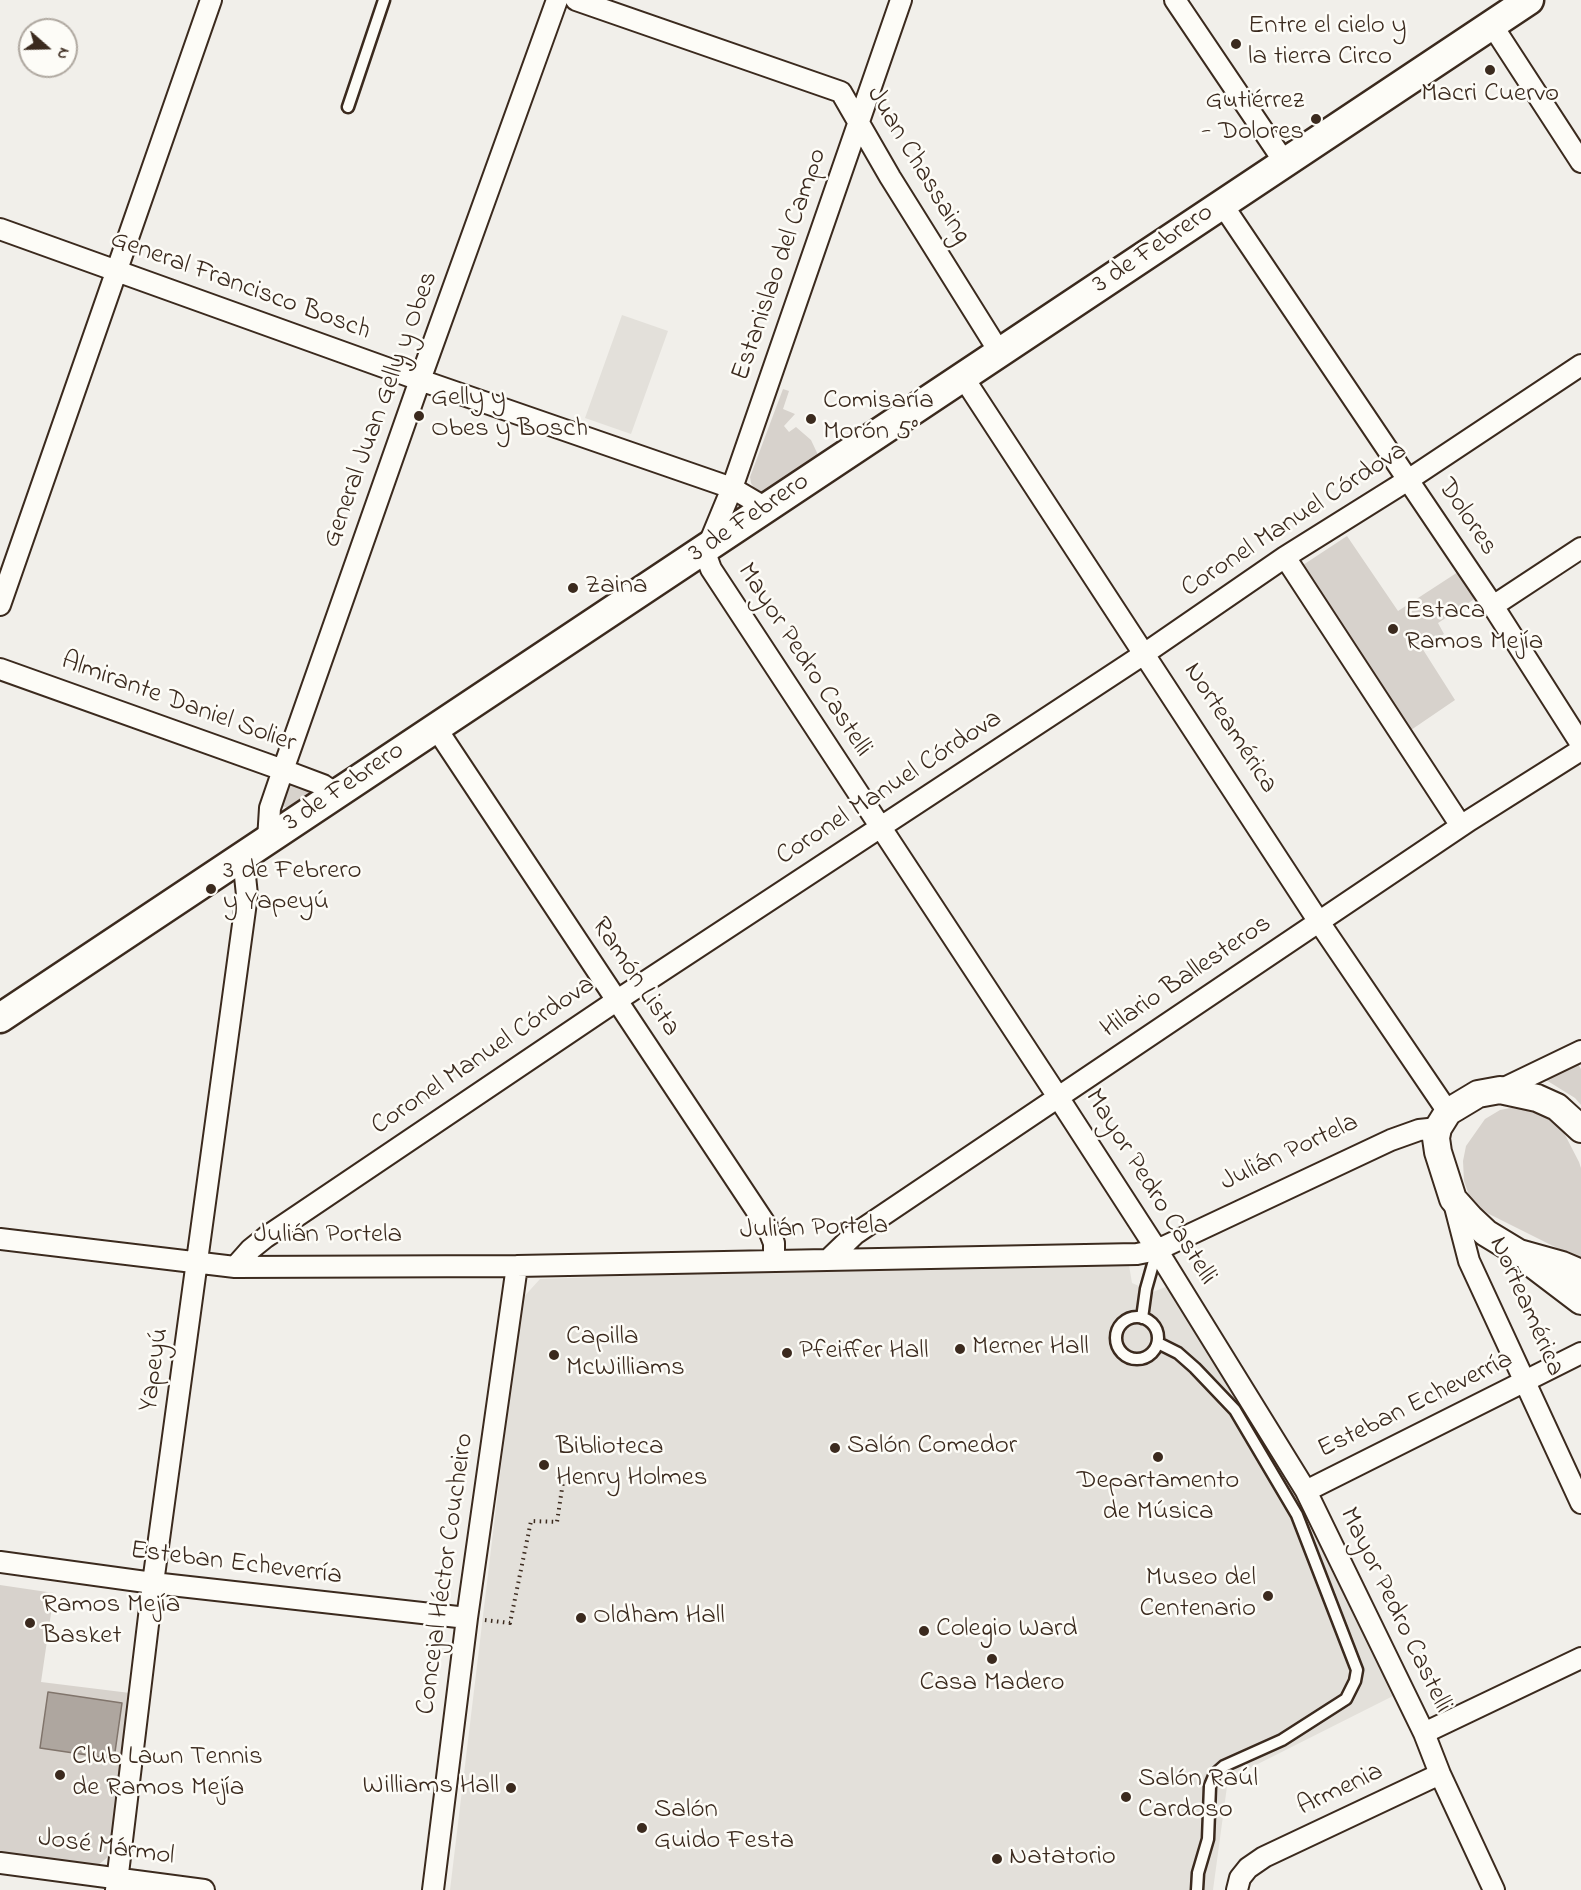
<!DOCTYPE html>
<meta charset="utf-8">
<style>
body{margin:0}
#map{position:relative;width:1581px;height:1890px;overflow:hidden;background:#f1efea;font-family:"Indie Flower",sans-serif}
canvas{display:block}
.north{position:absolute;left:18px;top:18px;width:60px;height:60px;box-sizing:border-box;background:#fdfcf7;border:2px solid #afa8a0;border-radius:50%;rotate:110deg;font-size:16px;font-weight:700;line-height:24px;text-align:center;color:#3b2a1e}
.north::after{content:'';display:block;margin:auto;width:21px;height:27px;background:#3b2a1e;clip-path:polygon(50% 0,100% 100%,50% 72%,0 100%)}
</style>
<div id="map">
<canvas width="1581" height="1890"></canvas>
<div class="north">N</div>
</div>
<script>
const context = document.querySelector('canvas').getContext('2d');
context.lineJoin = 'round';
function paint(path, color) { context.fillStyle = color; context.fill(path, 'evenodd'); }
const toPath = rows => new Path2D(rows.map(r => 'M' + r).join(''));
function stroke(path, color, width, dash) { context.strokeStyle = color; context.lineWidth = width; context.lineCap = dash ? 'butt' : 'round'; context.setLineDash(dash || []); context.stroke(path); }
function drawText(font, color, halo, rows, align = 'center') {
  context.font = font + ' "Indie Flower",sans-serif'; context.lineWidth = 5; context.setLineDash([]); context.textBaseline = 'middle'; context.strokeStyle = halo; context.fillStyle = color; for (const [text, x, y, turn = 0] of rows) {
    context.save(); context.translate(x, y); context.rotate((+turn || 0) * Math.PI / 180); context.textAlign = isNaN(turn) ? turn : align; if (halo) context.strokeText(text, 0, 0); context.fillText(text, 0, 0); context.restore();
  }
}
paint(toPath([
 [622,315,668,331,631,434,585,418],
 [1129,1265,1132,1283,1153,1292,1168,1286,1291,1480,1395,1695,1228,1779,1213,1890,450,1890,521,1300,540,1279,776,1271]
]), '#e3e0da');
paint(toPath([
 [783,389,789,391,783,409,795,414,784,426,789,432,796,427,811,440,819,457,764,493,754,488,751,483,750,477],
 [1347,536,1398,611,1458,572,1476,598,1438,623,1444,634,1422,648,1455,700,1411,730,1303,565],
 [295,781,307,784,311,793,288,808,280,805,286,784],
 [1578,1064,1581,1069,1581,1105,1575,1098,1546,1080],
 [1515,1107,1533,1108,1547,1113,1563,1131,1579,1162,1581,1168,1581,1260,1489,1214,1471,1201,1464,1181,1463,1161,1466,1146,1485,1119,1500,1110],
 [0,1585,54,1593,41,1682,130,1693,109,1856,91,1871,0,1858]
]), '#d7d2cc');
const water = toPath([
 [48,1692,122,1703,114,1759,40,1748,48,1692]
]);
paint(water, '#aea69f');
stroke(water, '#80746b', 1.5);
const service = toPath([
 [348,107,384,0],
 '1116 1338a21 21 0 1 1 42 0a21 21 0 1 1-42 0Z',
 [1142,1318,1146,1289,1157,1250],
 [1158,1343,1178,1353,1195,1368,1235,1410,1297,1515,1357,1670,1355,1681,1346,1699,1282,1740,1224,1766,1215,1774,1210,1786,1208,1839,1198,1873,1197,1890]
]);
const minor = toPath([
 [576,0,841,92,890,177,1000,353],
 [901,0,732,488,708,546,707,558,711,569,1058,1097,1157,1250,1306,1491,1424,1733,1440,1774,1494,1890],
 [1175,0,1285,163],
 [1492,25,1581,162],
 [1222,204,1493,606,1581,744],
 [0,229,420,380,732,488,766,508],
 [963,377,1319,922,1448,1112],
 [1285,557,1461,826],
 [0,605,211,0],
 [1493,606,1581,548],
 [0,669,283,770,323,785,336,794],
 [436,728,768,1228,774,1243,774,1261],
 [268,840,270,808,283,770,420,380,557,0],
 [1500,1090,1581,1051],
 [1453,1199,1469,1261,1581,1503],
 [0,1239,235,1267,517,1266,1137,1254,1157,1250,1391,1140,1419,1130,1438,1128],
 [830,1258,855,1234,1470,820,1581,750],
 [235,1267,251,1249,266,1237,616,1001,1144,654,1285,557,1408,480,1581,365],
 [1306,1491,1581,1353],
 [0,1562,153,1583,467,1618],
 [1424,1733,1581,1658],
 [0,1863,204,1890],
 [116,1890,153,1583,247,895,245,876,239,859],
 [433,1890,467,1618,517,1266],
 [1237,1890,1240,1878,1248,1868,1264,1857,1440,1774]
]);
const tertiary = toPath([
 [1581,1129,1557,1107,1537,1098,1500,1090,1478,1094,1448,1112,1438,1128,1436,1138,1438,1152,1453,1199,1470,1218,1486,1233,1519,1253,1562,1265,1581,1273],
 [1531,1263,1581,1301]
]);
const secondary = toPath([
 [0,1018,1529,0]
]);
stroke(service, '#3b2a1e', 15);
stroke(minor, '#3b2a1e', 24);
stroke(tertiary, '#3b2a1e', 30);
stroke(secondary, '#3b2a1e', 33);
stroke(toPath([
 [485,1620,510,1623,531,1521,557,1522,563,1482]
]), '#3b2a1e', 4, [1.5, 4.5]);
stroke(service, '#fdfcf7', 10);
stroke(minor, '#fdfcf7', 20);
stroke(tertiary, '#fdfcf7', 26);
stroke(secondary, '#fdfcf7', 28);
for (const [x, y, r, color] of [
 [1236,44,6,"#3b2a1e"],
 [1490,70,6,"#3b2a1e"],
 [1316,119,6,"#3b2a1e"],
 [419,416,6,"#3b2a1e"],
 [811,419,6,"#3b2a1e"],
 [573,588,6,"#3b2a1e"],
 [1393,629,6,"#3b2a1e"],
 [211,889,6,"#3b2a1e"],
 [960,1349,6,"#3b2a1e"],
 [787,1353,6,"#3b2a1e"],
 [554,1355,6,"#3b2a1e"],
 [835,1448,6,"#3b2a1e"],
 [1158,1457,6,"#3b2a1e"],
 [544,1465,6,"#3b2a1e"],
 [1268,1596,6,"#3b2a1e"],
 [581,1618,6,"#3b2a1e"],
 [30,1623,6,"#3b2a1e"],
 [924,1631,6,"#3b2a1e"],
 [992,1659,6,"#3b2a1e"],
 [60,1775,6,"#3b2a1e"],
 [511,1788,6,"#3b2a1e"],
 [1126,1797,6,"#3b2a1e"],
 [642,1828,6,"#3b2a1e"],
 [997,1859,6,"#3b2a1e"]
]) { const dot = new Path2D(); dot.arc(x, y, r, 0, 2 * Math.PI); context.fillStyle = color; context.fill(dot); stroke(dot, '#fdfcf7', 2); }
drawText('27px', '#3b2a1e', '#fdfcf7', [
 ["Entre el cielo y",1248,28],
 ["la tierra Circo",1248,59],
 ["Macri Cuervo",1490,96,"center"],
 ["Gutiérrez",1304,103,"right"],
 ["- Dolores",1304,134,"right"],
 ["Gelly y",431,400],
 ["Obes y Bosch",431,431],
 ["Comisaría",823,403],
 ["Morón 5°",823,434],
 ["Zaina",585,588],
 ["Estaca",1405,613],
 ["Ramos Mejía",1405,644],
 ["3 de Febrero",223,873],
 ["y Yapeyú",223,904],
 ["Capilla",566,1339],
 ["McWilliams",566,1370],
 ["Merner Hall",972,1349],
 ["Pfeiffer Hall",799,1353],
 ["Salón Comedor",847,1448],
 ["Biblioteca",556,1449],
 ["Henry Holmes",556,1480],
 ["Departamento",1158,1483,"center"],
 ["de Música",1158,1514,"center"],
 ["Museo del",1256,1580,"right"],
 ["Centenario",1256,1611,"right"],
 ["Ramos Mejía",42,1607],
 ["Basket",42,1638],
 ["Oldham Hall",593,1618],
 ["Colegio Ward",936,1631],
 ["Casa Madero",992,1685,"center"],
 ["Club Lawn Tennis",72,1759],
 ["de Ramos Mejía",72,1790],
 ["Salón Raúl",1138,1781],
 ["Cardoso",1138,1812],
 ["Williams Hall",499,1788,"right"],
 ["Salón",654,1812],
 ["Guido Festa",654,1843],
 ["Natatorio",1009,1859]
], 'left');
drawText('27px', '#3b2a1e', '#fdfcf7', [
 ["Juan Chassaing",917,166,59],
 ["3 de Febrero",1154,250,-34],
 ["Estanislao del Campo",781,265,-71],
 ["General Francisco Bosch",240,287,20],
 ["General Juan Gelly y Obes",382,410,-70],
 ["Dolores",1466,518,56],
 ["3 de Febrero",750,519,-34],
 ["Coronel Manuel Córdova",1295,521,-33],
 ["Mayor Pedro Castelli",803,661,57],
 ["Almirante Daniel Solier",178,704,20],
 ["Norteamérica",1229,729,57],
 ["3 de Febrero",345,788,-34],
 ["Coronel Manuel Córdova",890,789,-33],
 ["Ramón Lista",634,978,56],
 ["Hilario Ballesteros",1187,978,-34],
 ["Coronel Manuel Córdova",484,1057,-34],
 ["Julián Portela",1290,1154,-25],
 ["Mayor Pedro Castelli",1149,1188,58],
 ["Julián Portela",814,1230,-2],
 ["Julián Portela",328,1237],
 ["Norteamérica",1525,1307,66],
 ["Yapeyú",156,1370,-82],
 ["Esteban Echeverría",1416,1406,-26],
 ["Esteban Echeverría",236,1565,7],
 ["Concejal Héctor Coucheiro",447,1574,-82],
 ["Mayor Pedro Castelli",1394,1611,64],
 ["Armenia",1341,1791,-25],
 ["José Mármol",106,1849,8]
]);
</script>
